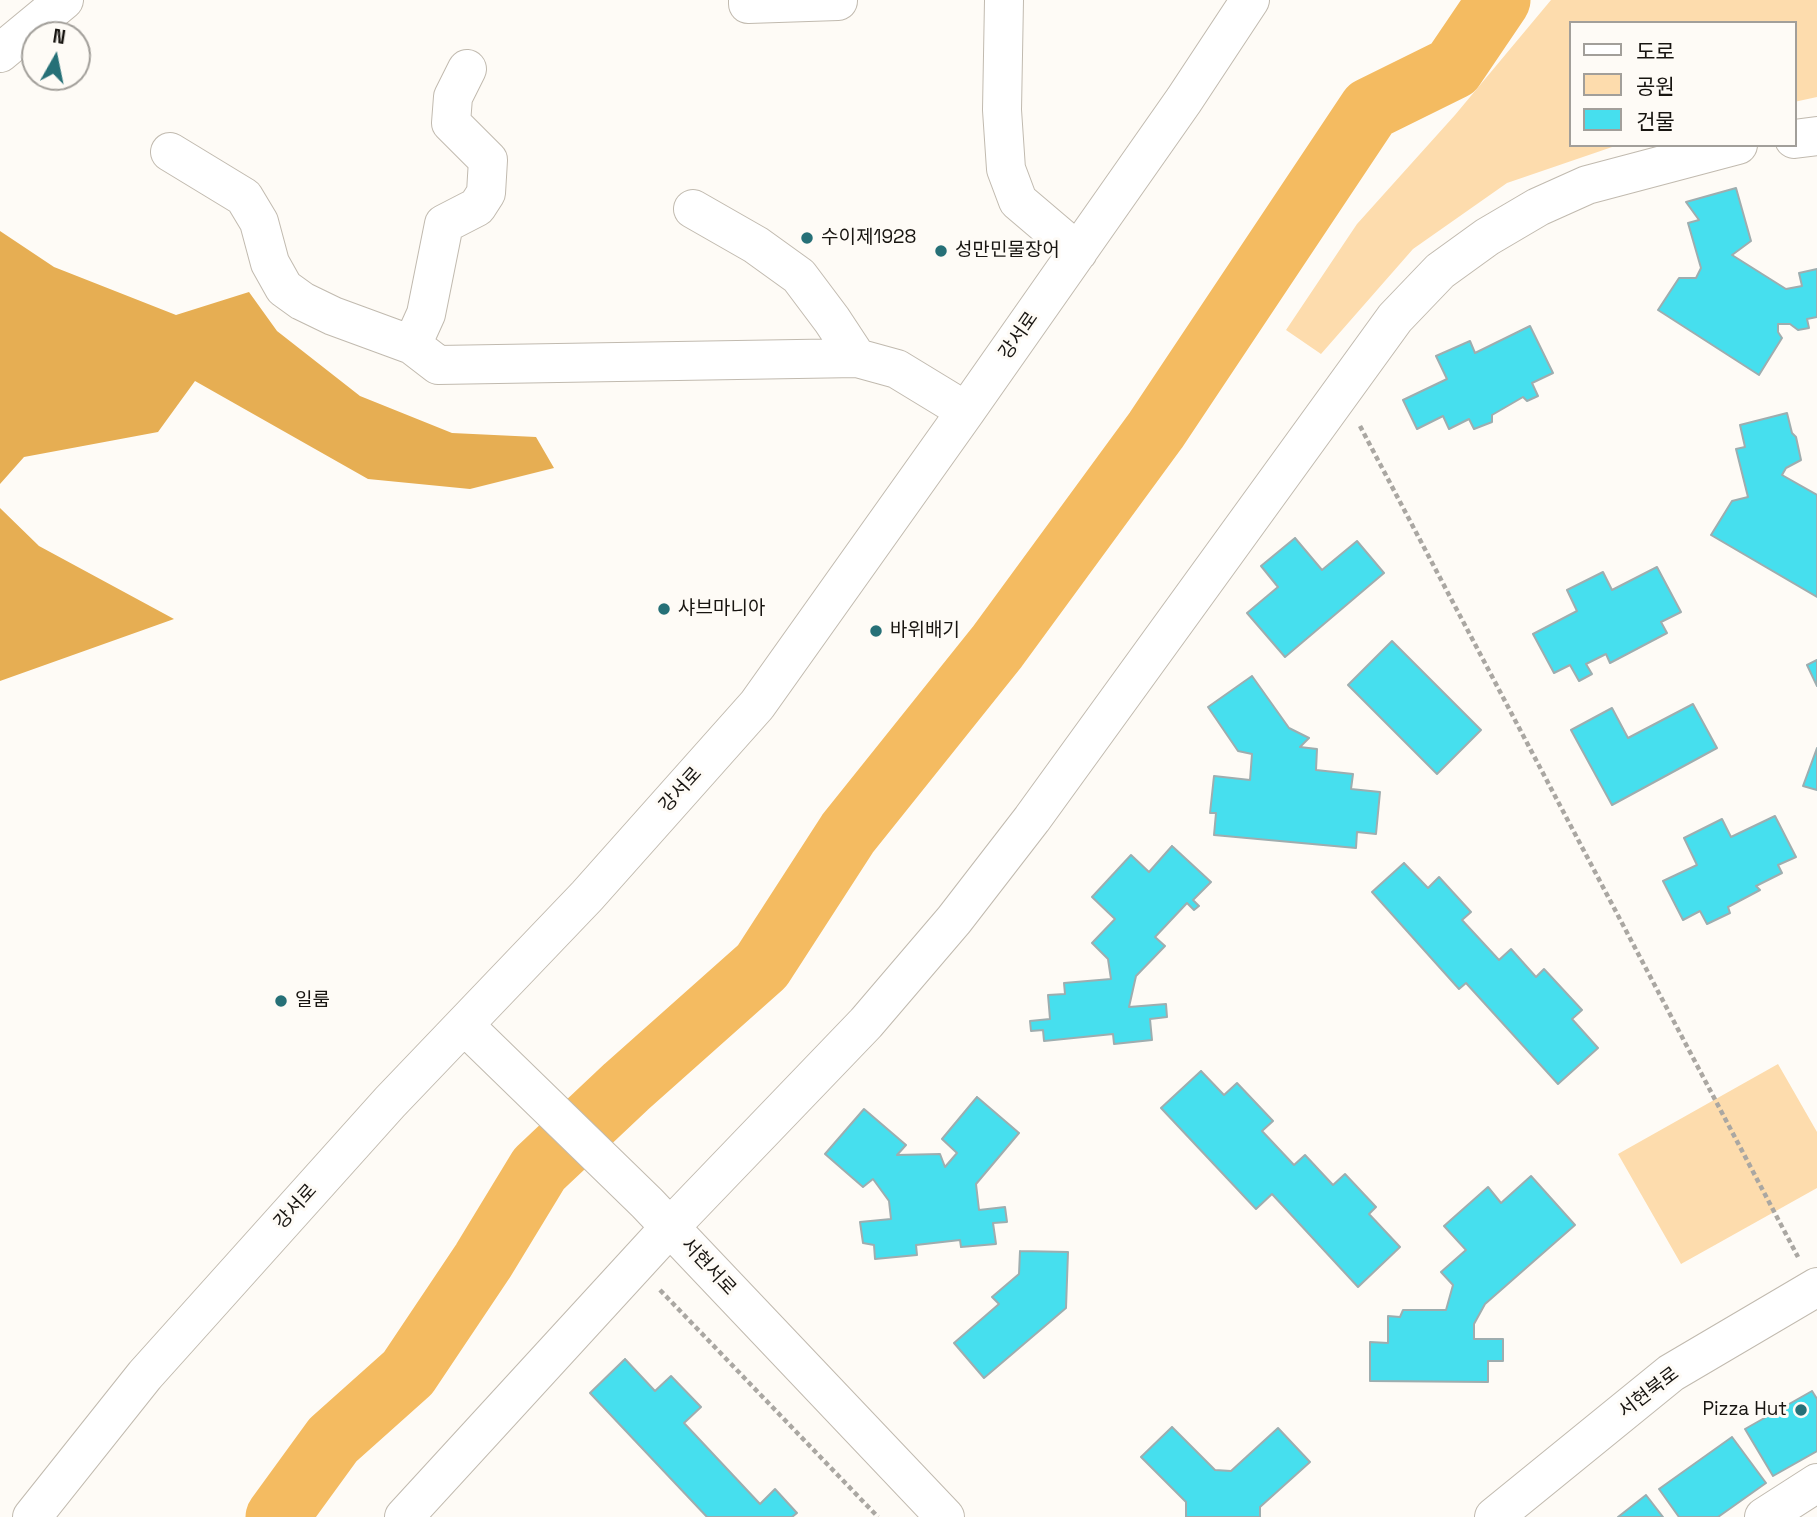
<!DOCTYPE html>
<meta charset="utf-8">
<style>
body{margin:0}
#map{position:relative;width:1817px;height:1517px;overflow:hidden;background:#fefbf6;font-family:"Space Grotesk","Noto Sans KR",sans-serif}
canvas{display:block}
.legend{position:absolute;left:1569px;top:21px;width:228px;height:126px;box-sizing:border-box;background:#fefbf6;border:2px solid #a29f9a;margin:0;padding:9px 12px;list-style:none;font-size:21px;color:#181511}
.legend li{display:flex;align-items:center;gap:14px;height:35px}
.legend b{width:35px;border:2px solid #a29f9a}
.north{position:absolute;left:21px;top:21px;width:70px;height:70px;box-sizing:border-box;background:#fefbf6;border:2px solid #a29f9a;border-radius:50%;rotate:9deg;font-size:19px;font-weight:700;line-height:28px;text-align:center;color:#181511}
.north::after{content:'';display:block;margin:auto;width:24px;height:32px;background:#267077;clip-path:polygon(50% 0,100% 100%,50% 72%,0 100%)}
</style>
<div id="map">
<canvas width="1817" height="1517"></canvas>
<ul class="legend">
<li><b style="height:9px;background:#fff"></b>도로</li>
<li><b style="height:19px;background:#fddcad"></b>공원</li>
<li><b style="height:19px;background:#46dfee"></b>건물</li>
</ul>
<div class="north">N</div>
</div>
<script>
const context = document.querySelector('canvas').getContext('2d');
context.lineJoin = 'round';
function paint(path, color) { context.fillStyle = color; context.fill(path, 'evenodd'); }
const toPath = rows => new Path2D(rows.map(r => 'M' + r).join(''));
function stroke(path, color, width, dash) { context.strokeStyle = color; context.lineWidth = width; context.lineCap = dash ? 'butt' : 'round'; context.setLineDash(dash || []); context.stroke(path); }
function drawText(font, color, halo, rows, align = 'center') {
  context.font = font + ' "Space Grotesk","Noto Sans KR",sans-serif'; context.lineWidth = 6; context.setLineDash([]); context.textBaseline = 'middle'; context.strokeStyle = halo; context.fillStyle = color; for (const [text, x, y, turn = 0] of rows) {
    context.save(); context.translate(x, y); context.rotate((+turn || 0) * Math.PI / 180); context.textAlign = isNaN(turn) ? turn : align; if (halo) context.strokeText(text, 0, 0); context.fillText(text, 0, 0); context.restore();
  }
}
paint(toPath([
 [1551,0,1817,0,1817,97,1794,102,1794,23,1570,23,1570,145,1618,145,1507,183,1413,249,1321,354,1286,330,1357,224,1455,115],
 [1778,1064,1817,1132,1817,1188,1681,1264,1618,1154]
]), '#fddcad');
paint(toPath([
 [0,231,54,267,176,315,249,292,277,331,360,396,452,433,536,437,554,468,470,489,368,479,195,381,158,432,24,457,0,484],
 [0,508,39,546,174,619,0,681]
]), '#e6ae53');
stroke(toPath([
 [277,1517,333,1440,408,1373,483,1261,539,1169,626,1087,762,966,848,833,997,647,1156,430,1370,109,1453,68,1499,0]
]), '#f4bb61', 63);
const building = toPath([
 [1736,188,1751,241,1732,255,1786,289,1802,286,1799,273,1817,269,1817,317,1807,319,1809,328,1798,330,1790,324,1778,324,1778,332,1782,338,1759,375,1658,310,1679,278,1696,278,1701,268,1688,223,1699,220,1686,202,1736,188],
 [1530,326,1553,373,1532,383,1538,396,1527,401,1523,397,1492,415,1492,422,1474,429,1469,419,1449,429,1443,416,1417,429,1403,400,1447,379,1436,356,1470,341,1475,353,1530,326],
 [1787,413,1792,433,1796,437,1801,460,1786,468,1782,475,1817,495,1817,597,1711,535,1732,501,1748,497,1736,449,1745,447,1740,425,1787,413],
 [1295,538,1322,570,1357,541,1384,573,1285,657,1247,613,1278,587,1261,566,1295,538],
 [1657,567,1681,612,1661,622,1667,633,1610,663,1606,654,1586,664,1592,674,1579,681,1570,665,1554,673,1533,634,1577,611,1567,590,1603,572,1612,590,1657,567],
 [1392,641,1481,730,1437,774,1348,685,1392,641],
 [1817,660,1817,686,1807,665,1817,660],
 [1252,676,1289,728,1309,738,1300,747,1317,749,1316,770,1353,774,1351,789,1380,792,1376,834,1357,832,1356,848,1214,835,1216,813,1210,813,1214,776,1250,780,1252,754,1238,751,1208,707,1252,676],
 [1693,704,1717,748,1612,805,1571,730,1612,708,1628,738,1693,704],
 [1817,748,1817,790,1803,786,1817,748],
 [1775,816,1796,857,1778,865,1782,873,1756,886,1760,890,1728,907,1730,913,1707,924,1700,911,1683,920,1663,881,1697,865,1684,838,1722,819,1731,837,1775,816],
 [1172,846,1211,882,1193,900,1199,906,1194,910,1187,903,1155,937,1165,946,1136,976,1129,1007,1166,1004,1167,1017,1150,1019,1152,1040,1114,1044,1113,1034,1044,1041,1043,1030,1031,1031,1030,1021,1050,1019,1048,995,1065,994,1064,983,1111,979,1108,959,1092,943,1115,919,1092,897,1131,855,1149,872,1172,846],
 [1404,863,1428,888,1439,877,1471,912,1462,920,1499,960,1511,949,1536,977,1544,969,1582,1010,1572,1019,1598,1048,1558,1084,1466,983,1459,989,1372,892,1404,863],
 [1201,1071,1224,1095,1237,1083,1273,1121,1262,1131,1294,1165,1305,1155,1333,1185,1345,1174,1376,1207,1369,1214,1400,1247,1358,1287,1272,1194,1256,1209,1161,1108,1201,1071],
 [977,1097,1019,1133,976,1184,979,1210,1005,1207,1007,1222,993,1223,996,1244,961,1247,960,1240,916,1245,917,1255,875,1259,874,1245,863,1243,860,1222,891,1219,889,1201,873,1179,863,1187,825,1154,864,1109,906,1145,897,1155,940,1154,945,1167,957,1153,942,1139,977,1097],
 [1531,1176,1575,1225,1485,1304,1474,1324,1474,1339,1503,1339,1503,1361,1488,1361,1488,1382,1370,1381,1370,1342,1388,1343,1388,1316,1400,1317,1403,1310,1446,1310,1453,1285,1441,1272,1466,1250,1444,1226,1488,1187,1501,1203,1531,1176],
 [1020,1251,1068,1252,1066,1308,984,1378,954,1343,999,1304,992,1297,1019,1274,1020,1251],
 [625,1359,655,1391,671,1376,701,1407,684,1423,760,1504,775,1489,797,1513,792,1517,707,1517,590,1393,625,1359],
 [1812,1391,1817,1399,1817,1451,1773,1476,1745,1429,1812,1391],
 [1172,1427,1215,1470,1231,1471,1278,1428,1310,1462,1260,1507,1260,1517,1186,1517,1186,1502,1141,1457,1172,1427],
 [1732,1437,1766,1483,1718,1517,1679,1517,1659,1489,1732,1437],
 [1646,1495,1663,1517,1618,1517,1646,1495]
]);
paint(building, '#46dfee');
stroke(building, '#9eadaf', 2);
const minor = toPath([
 [748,0,748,4,838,1],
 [1004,0,1002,110,1006,169,1018,201,1078,252],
 [0,53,64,0],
 [1794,139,1817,136],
 [170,152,244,197,259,222,270,263,284,288,302,301,333,316,412,345,438,365,857,358,897,369,966,411],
 [693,209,756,245,799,276,832,320,857,358],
 [412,345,426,314,444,224,477,207,486,193,488,160,451,123,453,97,467,69],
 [464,1025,647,1203,945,1517],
 [32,1517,145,1375,390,1102,587,896,757,705,966,411,1184,100,1250,0],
 [404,1517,670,1227,866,1023,954,920,1032,819,1395,318,1440,271,1487,237,1538,207,1587,185,1738,145],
 [1494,1517,1671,1373,1817,1287],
 [1764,1517,1817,1483]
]);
stroke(minor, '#c1baaf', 40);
stroke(toPath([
 [1360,426,1798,1257],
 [660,1290,878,1517]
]), '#aaa7a2', 4.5, [5, 3.5]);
stroke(minor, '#fff', 38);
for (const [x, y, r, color] of [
 [807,238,7,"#267077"],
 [941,251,7,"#267077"],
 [664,609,7,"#267077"],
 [876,631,7,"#267077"],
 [281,1001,7,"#267077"],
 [1801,1410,7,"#267077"]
]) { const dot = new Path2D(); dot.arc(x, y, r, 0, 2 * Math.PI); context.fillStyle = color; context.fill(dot); stroke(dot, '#fefbf6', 2.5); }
drawText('19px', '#181511', '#fefbf6', [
 ["수이제1928",821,238],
 ["성만민물장어",955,251],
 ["샤브마니아",678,609],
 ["바위배기",890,631],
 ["일룸",295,1001],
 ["Pizza Hut",1787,1410,"right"]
], 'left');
drawText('19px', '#181511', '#fefbf6', [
 ["강서로",1019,336,-55],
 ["강서로",681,790,-48],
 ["강서로",296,1207,-48],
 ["서현서로",708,1267,47],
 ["서현북로",1649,1393,-37]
]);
</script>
